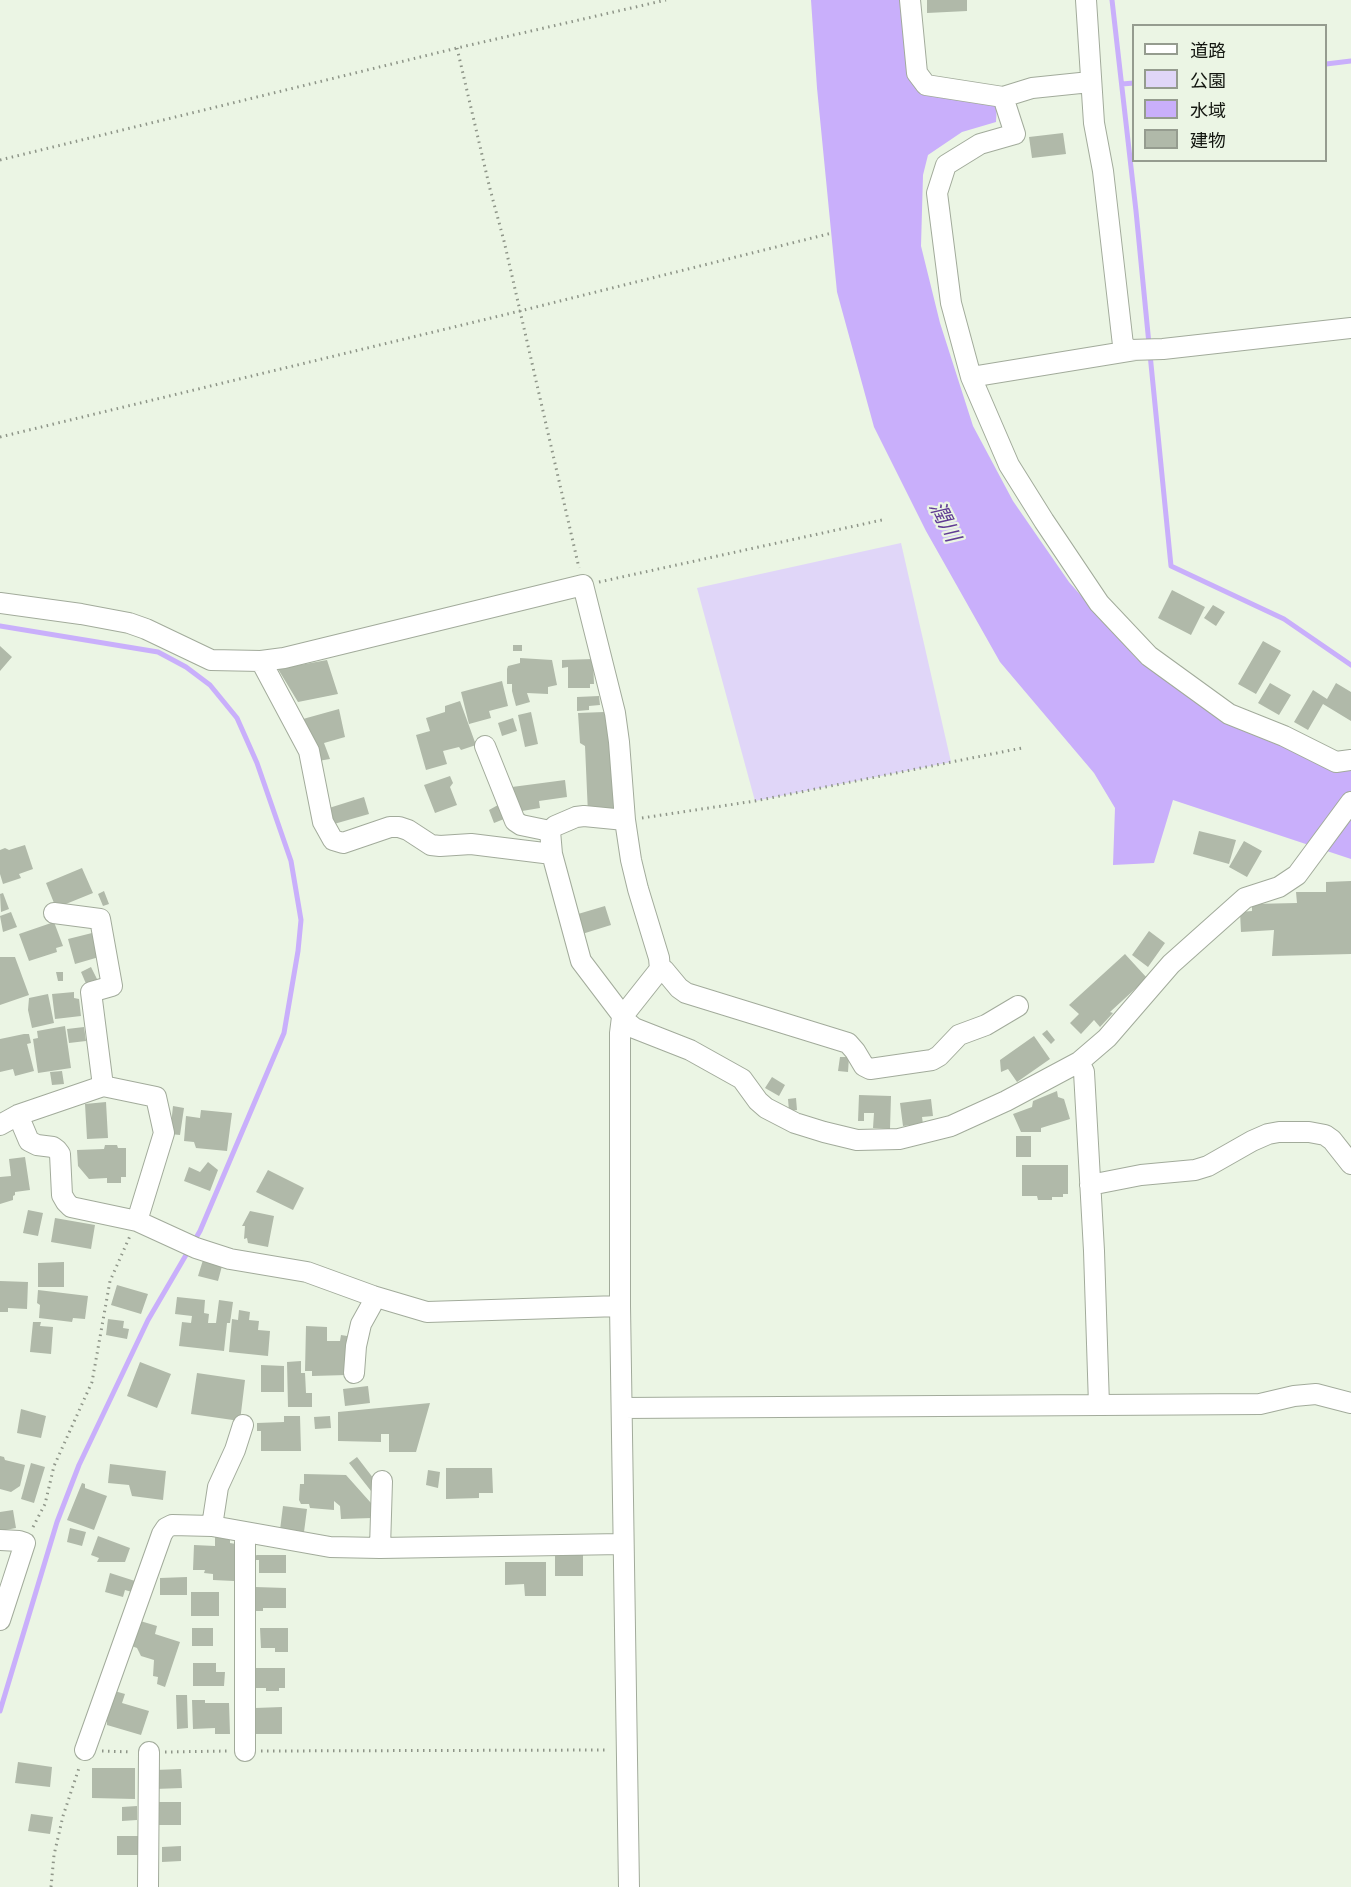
<!DOCTYPE html>
<meta charset="utf-8">
<style>
body{margin:0}
#map{position:relative;width:1351px;height:1887px;overflow:hidden;background:#ebf5e4;font-family:Bitter,"Noto Sans JP",serif}
canvas{display:block}
.legend{position:absolute;left:1132px;top:24px;width:195px;height:138px;box-sizing:border-box;background:#ebf5e4;border:2px solid #959c8f;margin:0;padding:8px 10px;list-style:none;font-size:18px;color:#131610}
.legend li{display:flex;align-items:center;gap:12px;height:30px}
.legend b{width:30px;border:2px solid #959c8f}
</style>
<div id="map">
<canvas width="1351" height="1887"></canvas>
<ul class="legend">
<li><b style="height:8px;background:#fff"></b>道路</li>
<li><b style="height:16px;background:#e0d6f8"></b>公園</li>
<li><b style="height:16px;background:#c9affb"></b>水域</li>
<li><b style="height:16px;background:#b0b9a9"></b>建物</li>
</ul>
</div>
<script>
const context = document.querySelector('canvas').getContext('2d');
context.lineJoin = 'round';
function paint(path, color) { context.fillStyle = color; context.fill(path, 'evenodd'); }
const toPath = rows => new Path2D(rows.map(r => 'M' + r).join(''));
function stroke(path, color, width, dash) { context.strokeStyle = color; context.lineWidth = width; context.lineCap = dash ? 'butt' : 'round'; context.setLineDash(dash || []); context.stroke(path); }
function drawText(font, color, halo, rows, align = 'center') {
  context.font = font + ' Bitter,"Noto Sans JP",serif'; context.lineWidth = 4.5; context.setLineDash([]); context.textBaseline = 'middle'; context.strokeStyle = halo; context.fillStyle = color; for (const [text, x, y, turn = 0] of rows) {
    context.save(); context.translate(x, y); context.rotate((+turn || 0) * Math.PI / 180); context.textAlign = isNaN(turn) ? turn : align; if (halo) context.strokeText(text, 0, 0); context.fillText(text, 0, 0); context.restore();
  }
}
paint(toPath([
 [901,543,951,762,755,801,697,588]
]), '#e0d6f8');
paint(toPath([
 [811,0,903,0,911,76,997,103,996,122,962,132,928,155,923,175,921,246,940,323,973,426,1013,501,1069,582,1136,658,1244,731,1351,766,1351,859,1173,800,1154,863,1113,865,1115,808,1094,773,1000,662,926,531,874,427,837,292,817,88]
]), '#c9affb');
stroke(toPath([
 [1112,0,1136,211,1149,344],
 [1326,64,1351,61],
 [1122,84,1134,83],
 [1150,354,1171,566,1284,619,1351,665],
 [0,626,158,652,186,667,210,685,237,718,257,763,291,861,301,920,298,951,284,1033,200,1231,148,1320,79,1465,57,1522,0,1711]
]), '#c9affb', 5);
paint(toPath([
 [927,0,967,0,967,11,927,13],
 [1063,133,1066,154,1032,158,1029,137],
 [1172,590,1205,607,1191,635,1158,618],
 [1213,605,1225,612,1216,626,1204,618],
 [1263,641,1281,651,1256,694,1238,684],
 [513,645,522,645,522,651,513,651],
 [0,646,12,657,0,671],
 [520,658,552,660,557,685,548,687,548,694,527,693,530,702,516,706,512,691,512,684,507,684,507,669,508,666,520,663],
 [593,659,594,684,590,684,590,688,568,688,568,667,562,668,562,660],
 [327,660,338,694,298,702,278,669],
 [502,681,508,706,489,711,491,718,469,724,461,692],
 [1270,683,1291,695,1279,715,1258,703],
 [1336,683,1351,692,1351,721,1323,704,1308,730,1294,722,1313,690,1327,699],
 [599,696,600,705,589,706,589,710,577,711,577,697],
 [460,701,476,745,461,750,459,747,443,751,447,764,426,770,416,735,430,731,426,718,445,712,445,706],
 [339,709,345,737,324,743,330,759,318,761,303,719],
 [531,712,538,744,525,747,518,715],
 [604,712,604,714,610,714,619,812,588,814,585,746,580,743,578,713],
 [513,718,517,731,502,736,498,723],
 [450,776,453,783,450,787,457,805,435,813,424,785],
 [565,780,567,797,539,801,540,808,516,812,512,787],
 [364,797,369,814,334,824,329,808],
 [498,805,504,819,494,823,489,810],
 [1199,831,1236,840,1229,864,1193,854],
 [1244,841,1262,851,1247,877,1229,867],
 [25,845,33,869,19,874,21,878,3,884,0,874,0,850,5,848,9,850],
 [82,868,93,893,56,908,46,883],
 [1351,881,1351,954,1272,956,1274,930,1241,932,1240,912,1252,911,1252,904,1297,903,1296,892,1326,892,1326,882],
 [104,891,109,904,103,906,98,894],
 [3,893,9,909,1,912,0,894],
 [605,906,611,925,582,934,578,922,581,922,578,914],
 [11,912,17,927,3,932,0,916],
 [54,922,63,946,56,948,57,952,29,961,19,934],
 [1149,931,1165,943,1148,967,1132,955],
 [92,933,99,957,75,964,68,939],
 [1125,954,1147,978,1110,1012,1113,1013,1100,1027,1094,1020,1081,1034,1070,1023,1079,1014,1069,1005],
 [0,957,15,957,29,995,0,1005],
 [91,967,98,981,87,986,81,972],
 [56,972,63,972,63,981,58,981],
 [74,992,74,998,79,999,81,1016,55,1019,52,994],
 [48,994,54,1023,32,1028,28,1010,29,998],
 [65,1026,71,1068,38,1073,33,1039,38,1038,37,1031],
 [84,1027,86,1041,69,1043,67,1029],
 [1047,1030,1055,1040,1051,1044,1042,1034],
 [24,1034,29,1034,31,1043,27,1044,34,1071,15,1076,13,1069,0,1072,0,1039],
 [1034,1036,1050,1059,1017,1082,1008,1069,1001,1072,1000,1060],
 [840,1057,849,1057,848,1072,838,1071],
 [62,1071,64,1084,52,1085,50,1072],
 [772,1077,785,1085,779,1096,765,1088],
 [1057,1091,1058,1097,1064,1099,1070,1119,1041,1128,1041,1132,1021,1132,1013,1114,1032,1107,1033,1101],
 [859,1095,891,1096,890,1129,873,1128,874,1113,864,1113,864,1121,858,1121],
 [796,1098,797,1110,789,1111,788,1099],
 [931,1099,933,1116,922,1117,923,1124,903,1126,900,1103],
 [106,1102,108,1138,87,1139,85,1104],
 [173,1106,184,1108,180,1135,170,1134],
 [201,1110,232,1113,227,1151,196,1148,194,1142,184,1141,186,1116,200,1118],
 [1016,1136,1031,1136,1031,1157,1016,1157],
 [105,1145,117,1145,118,1148,126,1148,126,1177,121,1177,121,1183,107,1183,107,1178,89,1179,78,1166,77,1150,104,1149],
 [25,1157,30,1190,15,1192,15,1195,13,1196,13,1200,0,1204,0,1177,11,1176,9,1159],
 [208,1162,218,1170,210,1191,184,1181,189,1167,200,1172],
 [1022,1165,1068,1165,1068,1194,1063,1194,1063,1197,1052,1197,1052,1200,1038,1200,1037,1196,1022,1196],
 [268,1170,304,1188,293,1210,256,1192],
 [28,1210,43,1213,38,1236,23,1233],
 [250,1211,274,1216,268,1247,248,1243,247,1238,244,1239,245,1226,242,1226],
 [55,1218,95,1225,91,1249,51,1242],
 [203,1260,222,1266,218,1281,198,1276],
 [64,1262,64,1287,38,1287,38,1263],
 [0,1281,28,1282,27,1309,8,1308,8,1312,0,1312],
 [117,1285,148,1294,141,1314,111,1305],
 [38,1290,88,1296,85,1319,73,1318,72,1322,39,1318,40,1305,37,1303],
 [177,1297,205,1300,204,1313,209,1314,208,1323,216,1323,219,1300,233,1302,230,1323,227,1323,224,1351,179,1346,182,1322,191,1323,192,1316,175,1314],
 [239,1310,250,1312,249,1320,259,1321,258,1330,270,1331,268,1356,229,1352,232,1319,238,1320],
 [108,1319,124,1321,123,1328,129,1329,127,1339,106,1335],
 [33,1322,41,1322,40,1326,53,1327,51,1354,30,1352],
 [306,1326,327,1327,327,1341,340,1341,341,1335,347,1336,347,1375,312,1376,312,1371,305,1371],
 [301,1361,301,1373,305,1373,306,1393,312,1393,312,1407,288,1407,287,1362],
 [140,1362,171,1374,157,1408,127,1396],
 [261,1365,284,1366,284,1392,261,1392],
 [197,1373,245,1380,240,1421,191,1414],
 [368,1386,370,1403,345,1406,343,1389],
 [430,1403,416,1452,389,1452,389,1434,381,1434,381,1442,338,1441,338,1412],
 [21,1409,46,1416,41,1438,17,1433],
 [284,1416,300,1416,301,1451,261,1451,261,1431,257,1431,257,1423,284,1422],
 [330,1416,331,1428,315,1429,314,1417],
 [0,1456,4,1457,5,1460,25,1465,20,1486,11,1492,0,1489],
 [357,1457,377,1483,371,1491,349,1463],
 [31,1463,45,1467,34,1503,21,1499],
 [110,1464,166,1471,163,1500,132,1496,129,1485,108,1483],
 [446,1468,492,1468,493,1493,479,1493,479,1498,446,1499],
 [428,1470,440,1472,438,1488,426,1485],
 [304,1474,346,1475,371,1503,372,1518,341,1519,340,1506,334,1501,334,1510,310,1508,309,1504,301,1504,299,1500,300,1484,304,1484],
 [82,1483,85,1484,85,1488,107,1496,94,1530,67,1520],
 [283,1506,307,1509,304,1532,280,1530],
 [13,1510,16,1528,0,1531,0,1512],
 [70,1528,86,1532,82,1546,67,1542],
 [98,1536,130,1548,125,1562,97,1562,99,1558,91,1555],
 [215,1536,230,1537,230,1543,236,1544,234,1581,213,1580,213,1574,204,1573,205,1570,193,1570,194,1545,215,1546],
 [555,1553,583,1553,583,1576,555,1576],
 [257,1555,286,1555,286,1573,259,1573,259,1560,254,1560,254,1556],
 [505,1562,546,1562,546,1596,525,1596,524,1584,505,1585],
 [110,1573,135,1581,132,1592,125,1590,123,1597,105,1592],
 [187,1577,187,1595,160,1595,160,1578],
 [255,1587,286,1588,286,1608,263,1608,263,1611,255,1611],
 [191,1592,219,1592,219,1616,191,1616],
 [137,1620,157,1626,155,1634,180,1642,165,1687,157,1684,158,1677,153,1676,154,1660,141,1656,137,1648,129,1645],
 [192,1628,213,1628,213,1646,192,1646],
 [260,1628,288,1628,288,1652,275,1652,275,1648,261,1648],
 [193,1663,216,1663,216,1672,225,1672,224,1686,193,1686],
 [255,1668,285,1668,285,1688,279,1688,279,1691,266,1691,266,1688,255,1688],
 [111,1690,125,1694,122,1703,149,1711,141,1735,107,1725,107,1720,102,1718],
 [176,1695,187,1695,188,1728,177,1729],
 [192,1700,205,1700,205,1703,229,1703,230,1734,215,1734,215,1728,193,1729],
 [282,1707,282,1734,255,1734,255,1708],
 [18,1762,52,1767,50,1787,15,1783],
 [92,1768,135,1768,135,1799,92,1798],
 [181,1769,182,1788,155,1789,155,1770],
 [158,1802,181,1802,181,1825,158,1825],
 [137,1806,137,1820,122,1821,122,1807],
 [31,1814,53,1817,50,1834,28,1831],
 [117,1836,139,1836,139,1855,117,1855],
 [181,1846,181,1861,162,1862,162,1847]
]), '#b0b9a9');
const minor = toPath([
 [910,0,917,73,926,85,1003,97,1032,88,1090,82],
 [1086,0,1094,123,1103,171,1123,345,1130,350,1163,349,1351,328],
 [1003,97,1015,134,980,144,946,165,937,193,951,303,971,377,1136,350],
 [971,377,1009,465,1044,521,1099,603,1149,656,1229,714,1284,736,1336,762,1351,760],
 [0,603,81,614,129,623,146,629,211,660,261,661,284,658,583,585,615,713,619,742,625,820,631,860,638,889,659,958,660,969,622,1017,620,1033,620,1306,629,1887],
 [261,661,309,751,323,822,333,840,343,843,390,827,399,827,408,830,431,845,440,846,471,844,552,854],
 [485,746,515,821,521,825,550,831,555,826,576,817,584,816,625,820],
 [550,831,552,854,581,961,628,1023,634,1028,690,1050,742,1079,758,1101,766,1108,795,1123,824,1132,857,1140,899,1139,951,1126,1006,1101,1079,1062,1107,1038,1171,964,1245,898,1279,887,1297,875,1351,802],
 [54,913,100,919,112,986,91,992,103,1086],
 [660,969,664,970,679,988,686,993,848,1043,855,1051,864,1066,870,1069,932,1060,939,1056,959,1035,986,1025,1018,1006],
 [1079,1062,1084,1072,1094,1251,1099,1405],
 [18,1115,29,1141,37,1145,53,1147,57,1150,60,1154,62,1195,66,1202,71,1207,137,1221,196,1248,230,1259,307,1272,373,1296,427,1312,620,1306],
 [0,1125,18,1115,103,1086,156,1097,164,1133,137,1221],
 [1090,1185,1141,1175,1195,1170,1208,1166,1252,1141,1268,1134,1279,1132,1309,1132,1325,1135,1332,1140,1351,1164],
 [354,1373,356,1346,361,1324,371,1306,373,1296],
 [622,1408,1260,1404,1294,1396,1316,1394,1351,1403],
 [212,1526,218,1487,235,1450,243,1425],
 [245,1532,245,1751],
 [0,1540,19,1541,25,1543,0,1620],
 [380,1548,382,1481],
 [85,1750,162,1534,166,1528,172,1525,212,1526,330,1547,380,1548,622,1544],
 [148,1887,149,1752]
]);
stroke(minor, '#a2ab9b', 22);
stroke(toPath([
 [457,48,490,189,504,241,579,568],
 [0,160,457,48,666,0],
 [0,437,520,311,832,233],
 [599,582,882,520],
 [642,818,755,801,1022,748],
 [33,1527,45,1504,54,1466,92,1382,110,1281,130,1236],
 [102,1751,132,1752],
 [261,1751,609,1750],
 [165,1752,228,1751],
 [51,1887,54,1855,63,1816,80,1765]
]), '#8e9588', 3, [1.5, 4.5]);
stroke(minor, '#fff', 20);
drawText('italic 21px', '#603c93', '#ebf5e4', [
 ["潤川",944,522,63]
]);
</script>
